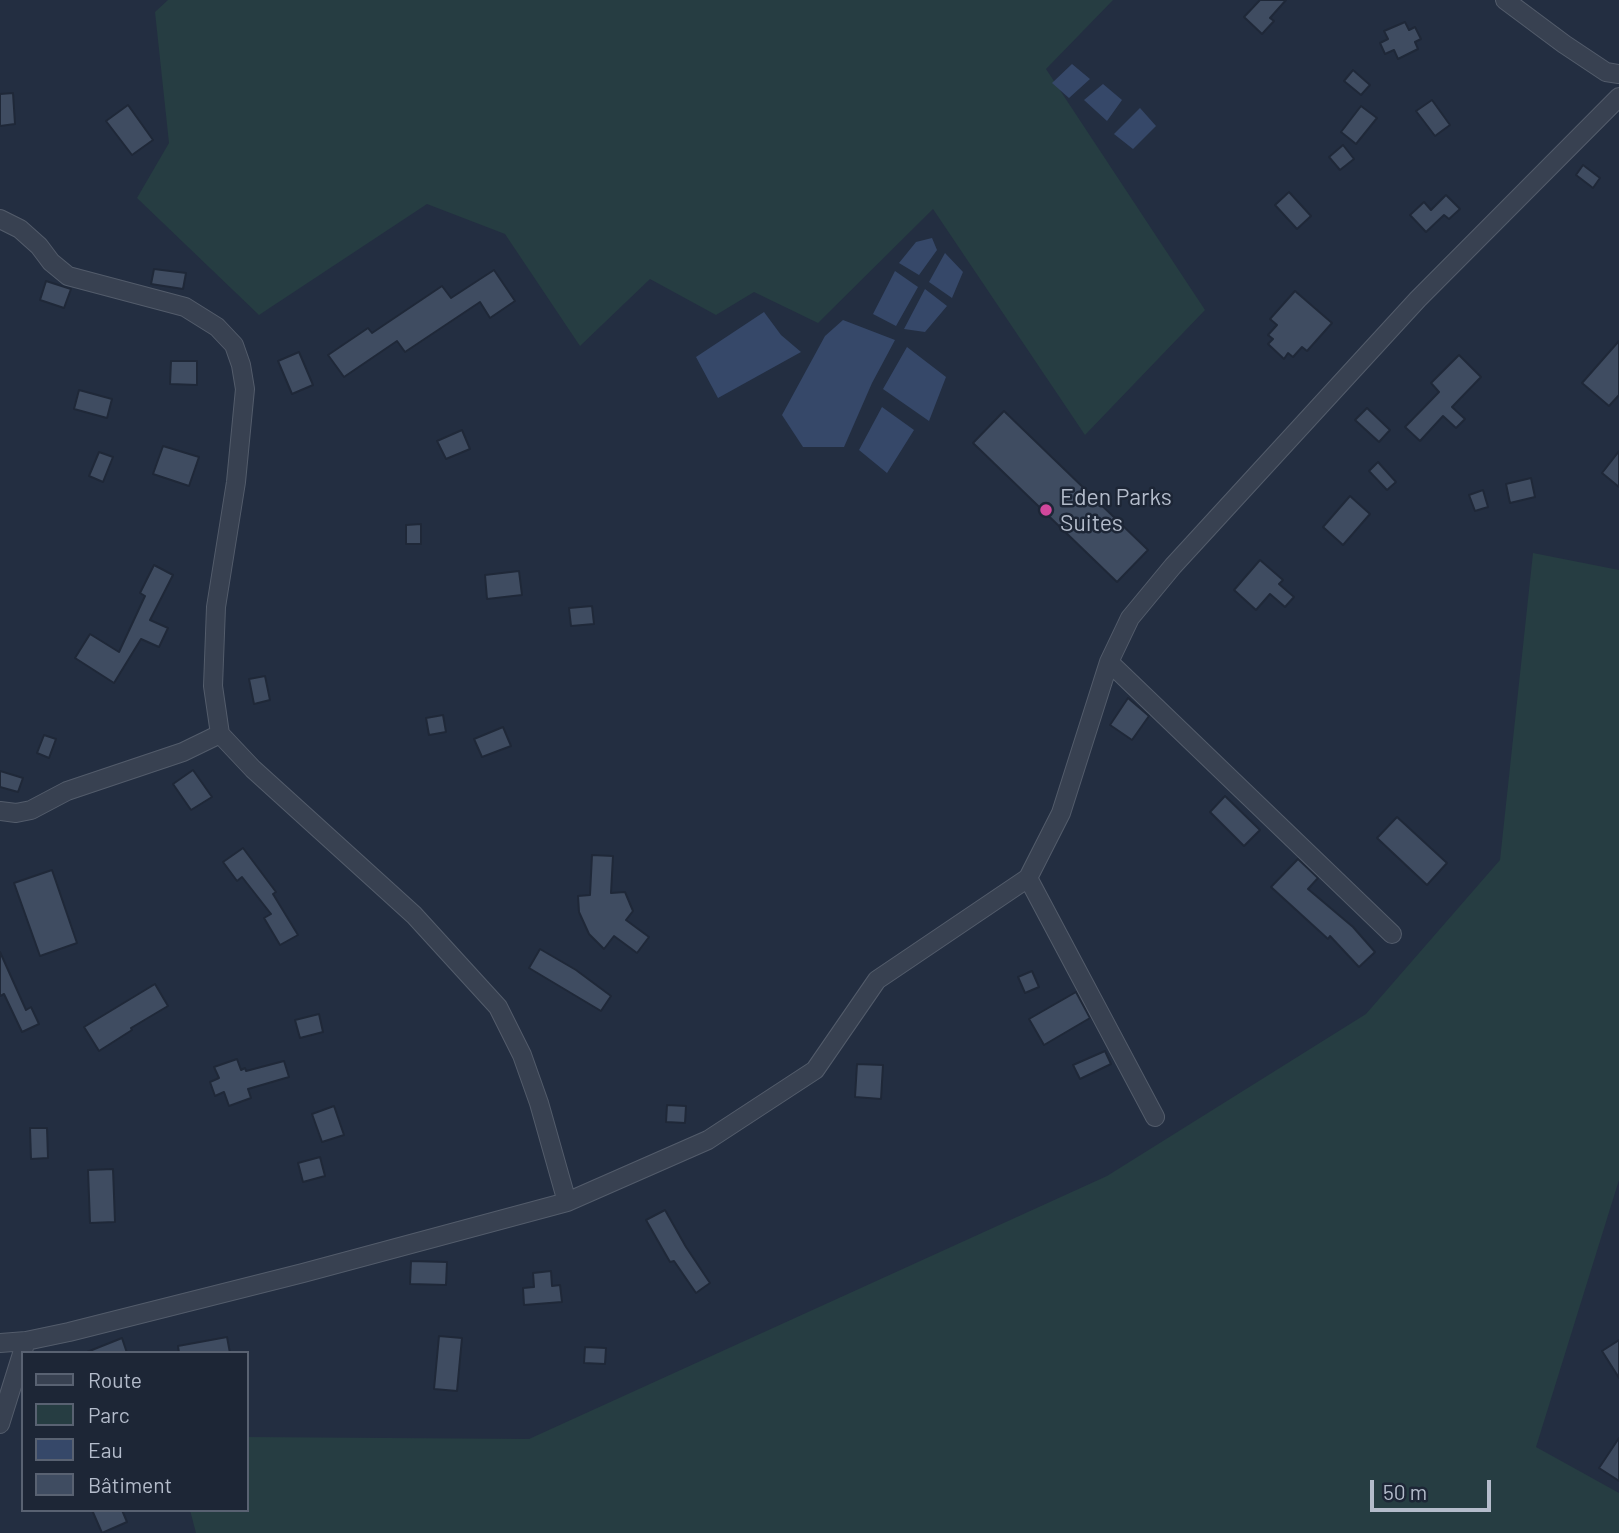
<!DOCTYPE html>
<meta charset="utf-8">
<style>
body{margin:0}
#map{position:relative;width:1619px;height:1533px;overflow:hidden;background:#232e41;font-family:Barlow,sans-serif}
canvas{display:block}
.legend{position:absolute;left:21px;top:1351px;width:228px;height:161px;box-sizing:border-box;background:#1d2636;border:2px solid #596272;margin:0;padding:9px 12px;list-style:none;font-size:21px;color:#b4bccb}
.legend li{display:flex;align-items:center;gap:14px;height:35px}
.legend b{width:35px;border:2px solid #596272}
.scale{position:absolute;left:1370px;top:1480px;width:121px;height:32px;box-sizing:border-box;border:4px solid #b4bccb;border-top:0;padding-left:9px;font-size:21px;line-height:24px;white-space:nowrap;color:#b4bccb;-webkit-text-stroke:5px #1d2636;paint-order:stroke}
</style>
<div id="map">
<canvas width="1619" height="1533"></canvas>
<ul class="legend">
<li><b style="height:9px;background:#384151"></b>Route</li>
<li><b style="height:19px;background:#263d42"></b>Parc</li>
<li><b style="height:19px;background:#364869"></b>Eau</li>
<li><b style="height:19px;background:#3f4c61"></b>Bâtiment</li>
</ul>
<div class="scale">50 m</div>
</div>
<script>
const context = document.querySelector('canvas').getContext('2d');
context.lineJoin = 'round';
function paint(path, color) { context.fillStyle = color; context.fill(path, 'evenodd'); }
const toPath = rows => new Path2D(rows.map(r => 'M' + r).join(''));
function stroke(path, color, width, dash) { context.strokeStyle = color; context.lineWidth = width; context.lineCap = dash ? 'butt' : 'round'; context.setLineDash(dash || []); context.stroke(path); }
function drawText(font, color, halo, rows, align = 'center') {
  context.font = font + ' Barlow,sans-serif'; context.lineWidth = 5; context.setLineDash([]); context.textBaseline = 'middle'; context.strokeStyle = halo; context.fillStyle = color; for (const [text, x, y, turn = 0] of rows) {
    context.save(); context.translate(x, y); context.rotate((+turn || 0) * Math.PI / 180); context.textAlign = isNaN(turn) ? turn : align; if (halo) context.strokeText(text, 0, 0); context.fillText(text, 0, 0); context.restore();
  }
}
paint(toPath([
 [168,0,1113,0,1046,69,1205,310,1085,435,933,209,818,323,754,292,716,315,650,279,580,346,505,234,427,204,259,315,137,198,169,143,155,12],
 [1533,553,1619,570,1619,1180,1536,1447,1619,1493,1619,1533,196,1533,190,1510,247,1510,247,1437,529,1439,1107,1176,1366,1014,1500,860]
]), '#263d42');
paint(toPath([
 [1072,64,1090,79,1069,98,1052,83],
 [1103,84,1122,100,1107,121,1084,100],
 [1140,108,1156,126,1133,149,1114,134],
 [932,238,937,250,919,275,899,263,916,242],
 [945,253,963,272,952,298,929,282],
 [895,271,918,287,896,326,873,314],
 [925,289,947,306,925,332,904,329],
 [764,312,781,335,801,352,718,398,696,357],
 [843,320,895,340,872,383,844,447,803,447,782,415,825,336],
 [907,347,946,377,929,421,883,389],
 [882,407,914,430,887,473,859,450]
]), '#364869');
const building = toPath([
 [1260,0,1286,0,1270,18,1274,21,1262,34,1244,17,1260,0],
 [1405,22,1409,30,1415,27,1421,39,1415,42,1418,49,1398,59,1394,50,1385,54,1380,43,1388,39,1384,31,1405,22],
 [1353,70,1370,85,1361,95,1344,81,1353,70],
 [13,93,15,124,0,126,0,94,13,93],
 [1432,100,1450,125,1435,136,1416,111,1432,100],
 [128,105,153,140,132,155,106,121,128,105],
 [1361,106,1377,118,1356,144,1341,132,1361,106],
 [1343,145,1354,159,1340,170,1329,157,1343,145],
 [1583,165,1600,178,1593,188,1576,175,1583,165],
 [1289,192,1311,216,1297,229,1275,205,1289,192],
 [1446,195,1460,209,1449,219,1444,215,1426,232,1410,215,1424,202,1431,210,1446,195],
 [154,269,186,273,183,289,151,284,154,269],
 [494,270,515,301,490,318,480,302,405,352,397,341,344,377,328,355,368,328,372,333,442,286,451,298,494,270],
 [46,281,71,289,64,308,40,300,46,281],
 [1295,291,1332,323,1307,351,1302,347,1293,357,1288,353,1284,359,1268,344,1273,339,1268,335,1277,325,1270,319,1295,291],
 [1619,341,1619,395,1609,406,1582,383,1619,341],
 [299,352,313,385,292,394,278,361,299,352],
 [1459,355,1481,377,1452,407,1465,419,1456,428,1443,416,1420,441,1405,427,1439,392,1431,383,1459,355],
 [171,361,197,361,197,385,170,384,171,361],
 [79,390,112,399,107,418,74,409,79,390],
 [1367,408,1390,430,1379,442,1355,420,1367,408],
 [1004,411,1148,550,1117,582,973,443,1004,411],
 [462,430,470,449,446,459,437,441,462,430],
 [163,446,199,457,189,486,153,474,163,446],
 [1619,451,1619,487,1602,473,1619,451],
 [99,452,113,457,103,482,89,476,99,452],
 [1378,462,1396,482,1387,490,1369,471,1378,462],
 [1531,478,1535,497,1510,503,1506,484,1531,478],
 [1483,490,1488,507,1475,511,1469,495,1483,490],
 [1350,496,1370,514,1343,545,1323,527,1350,496],
 [421,524,421,544,406,544,406,525,421,524],
 [1260,560,1283,580,1279,584,1294,597,1285,607,1270,594,1256,610,1234,590,1260,560],
 [154,565,173,575,150,620,168,628,159,647,141,639,114,683,75,658,90,634,119,652,145,596,140,593,154,565],
 [519,571,522,595,487,599,485,575,519,571],
 [592,606,594,624,571,626,569,608,592,606],
 [265,676,270,700,254,704,249,679,265,676],
 [1128,698,1149,716,1132,740,1110,725,1128,698],
 [443,715,446,732,429,735,426,718,443,715],
 [503,727,511,746,482,757,474,739,503,727],
 [44,735,56,739,49,758,37,753,44,735],
 [193,770,212,797,191,810,173,784,193,770],
 [0,771,23,778,18,792,0,787,0,771],
 [1225,796,1260,830,1244,846,1210,812,1225,796],
 [1397,817,1447,863,1427,885,1377,838,1397,817],
 [243,848,276,892,273,894,298,935,280,945,264,918,271,914,242,877,237,881,223,862,243,848],
 [592,855,613,856,611,893,625,892,633,911,626,920,649,937,637,953,614,936,604,949,589,934,579,912,578,896,590,895,592,855],
 [1298,859,1318,878,1308,889,1353,927,1375,952,1359,967,1330,936,1328,939,1271,887,1298,859],
 [52,870,77,943,40,956,14,883,52,870],
 [540,949,576,970,611,996,601,1011,529,968,540,949],
 [0,952,26,1010,31,1007,39,1024,22,1032,4,994,0,996,0,952],
 [1032,971,1039,987,1025,993,1018,977,1032,971],
 [155,984,168,1006,131,1028,132,1030,99,1051,84,1027,155,984],
 [1076,992,1090,1018,1044,1045,1029,1019,1076,992],
 [319,1014,323,1032,300,1038,295,1020,319,1014],
 [1105,1051,1111,1064,1080,1079,1073,1065,1105,1051],
 [237,1059,241,1070,245,1068,246,1071,284,1061,289,1077,248,1089,251,1098,229,1106,224,1092,215,1096,210,1082,219,1078,214,1067,237,1059],
 [857,1064,883,1065,881,1099,855,1097,857,1064],
 [667,1105,686,1106,685,1123,666,1122,667,1105],
 [334,1106,344,1135,322,1142,312,1114,334,1106],
 [30,1128,47,1128,48,1158,31,1159,30,1128],
 [320,1157,325,1176,303,1182,298,1163,320,1157],
 [113,1169,115,1222,90,1223,88,1170,113,1169],
 [665,1210,686,1247,710,1283,696,1293,674,1261,670,1262,646,1220,665,1210],
 [411,1261,447,1262,446,1285,410,1284,411,1261],
 [551,1271,552,1286,560,1285,562,1302,524,1305,523,1288,534,1287,533,1273,551,1271],
 [439,1336,462,1338,457,1391,434,1389,439,1336],
 [227,1337,230,1353,179,1353,178,1346,227,1337],
 [122,1338,127,1353,87,1353,87,1352,122,1338],
 [1619,1340,1619,1378,1602,1351,1619,1340],
 [585,1347,606,1348,605,1364,584,1363,585,1347],
 [1619,1438,1619,1481,1599,1468,1619,1438],
 [92,1510,122,1510,127,1522,102,1533,92,1510]
]);
paint(building, '#3f4c61');
stroke(building, '#1f2838', 2);
const minor = toPath([
 [1505,0,1564,44,1606,72,1619,74],
 [0,219,20,229,39,246,51,262,68,276,185,307,217,327,234,345,241,365,245,389,236,482,216,607,213,686,220,734,253,769,414,915,498,1007,522,1055,539,1103,567,1202],
 [1109,662,1392,934],
 [0,811,16,813,31,810,67,791,183,752,220,734],
 [1028,878,1155,1117],
 [0,1343,26,1341,69,1332,303,1273,567,1202,708,1140,815,1070,877,980,1028,878,1061,813,1109,662,1130,618,1173,566,1418,299,1619,97],
 [0,1424,26,1341]
]);
stroke(minor, '#535c6b', 20);
stroke(minor, '#384151', 18);
for (const [x, y, r, color] of [
 [1046,510,7,"#d1479c"]
]) { const dot = new Path2D(); dot.arc(x, y, r, 0, 2 * Math.PI); context.fillStyle = color; context.fill(dot); stroke(dot, '#1d2636', 2.5); }
drawText('23px', '#b4bccb', '#1d2636', [
 ["Eden Parks",1060,497],
 ["Suites",1060,523]
], 'left');
</script>
